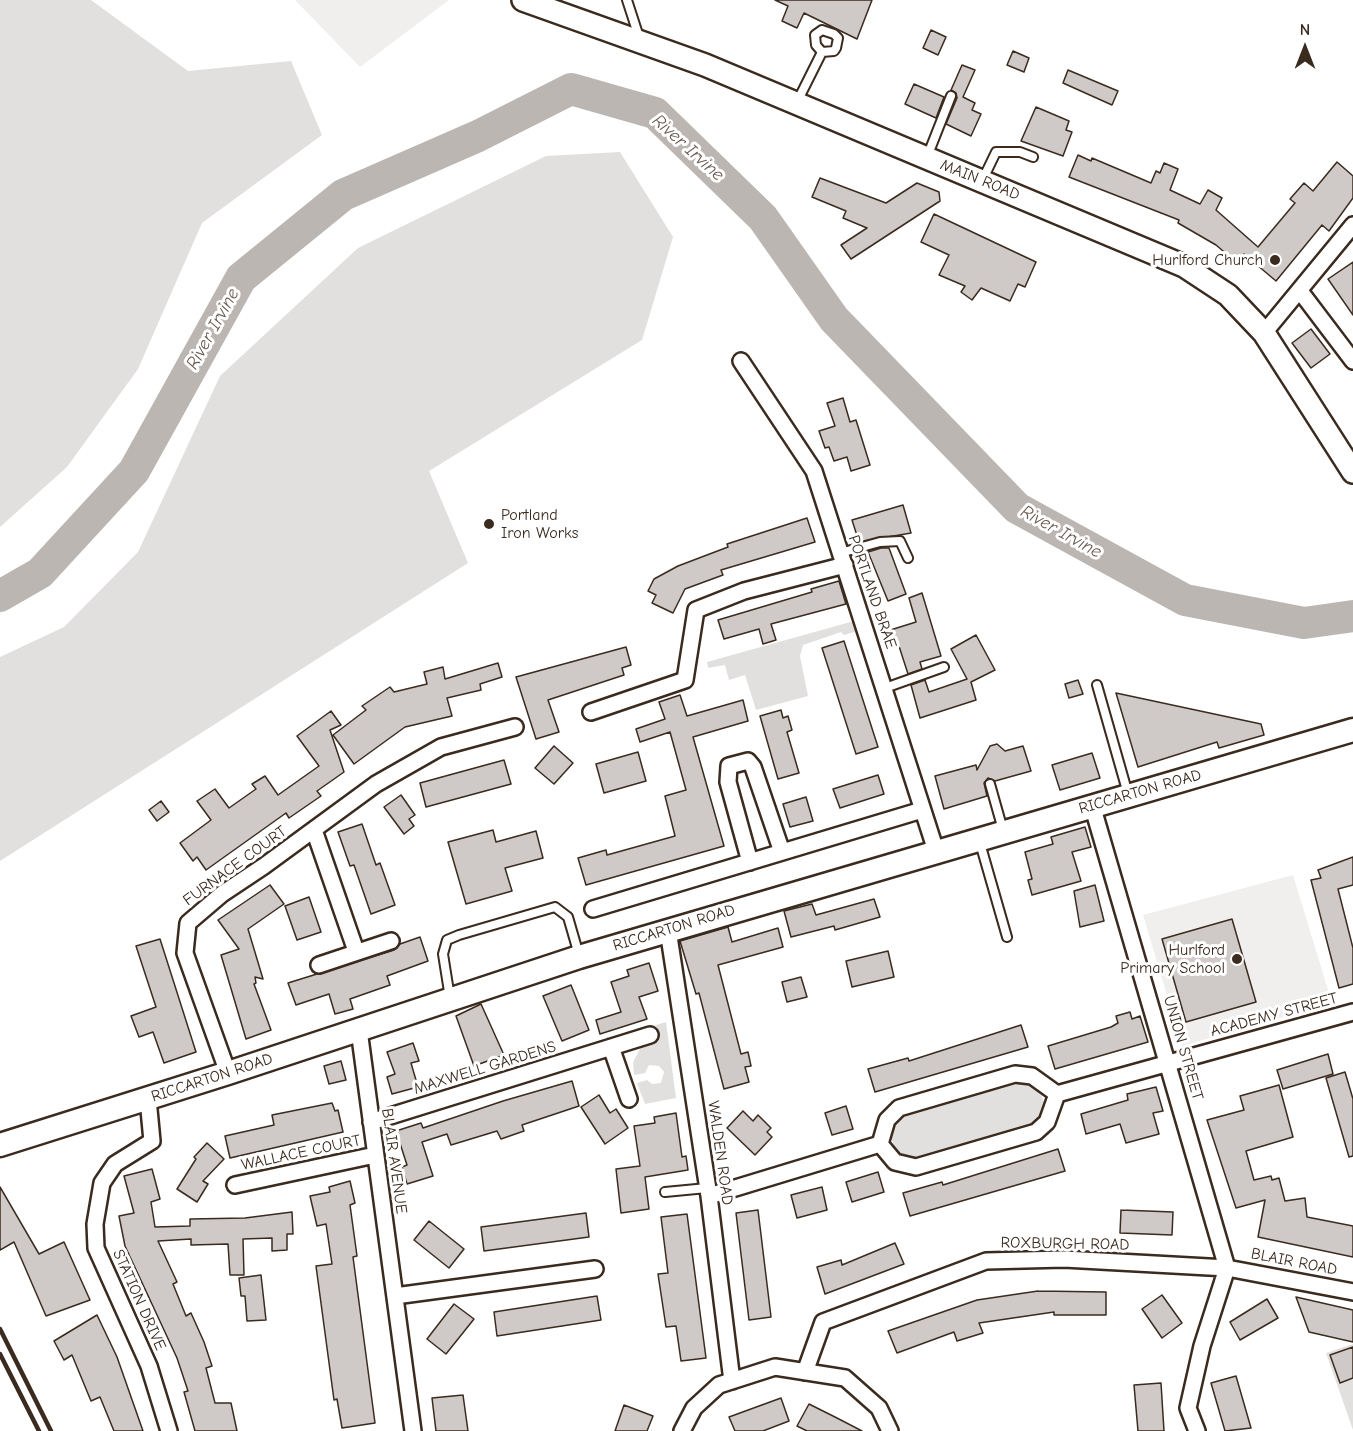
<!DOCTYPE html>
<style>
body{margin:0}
#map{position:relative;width:1353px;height:1431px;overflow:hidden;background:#fff;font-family:"Comic Neue",sans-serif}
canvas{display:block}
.north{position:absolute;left:1275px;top:18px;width:60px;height:60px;-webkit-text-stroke:4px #fff;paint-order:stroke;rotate:0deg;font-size:16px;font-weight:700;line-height:24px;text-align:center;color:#3b2a1e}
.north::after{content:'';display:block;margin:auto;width:21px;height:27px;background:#3b2a1e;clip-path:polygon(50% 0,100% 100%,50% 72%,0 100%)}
</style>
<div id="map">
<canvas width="1353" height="1431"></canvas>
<div class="north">N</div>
</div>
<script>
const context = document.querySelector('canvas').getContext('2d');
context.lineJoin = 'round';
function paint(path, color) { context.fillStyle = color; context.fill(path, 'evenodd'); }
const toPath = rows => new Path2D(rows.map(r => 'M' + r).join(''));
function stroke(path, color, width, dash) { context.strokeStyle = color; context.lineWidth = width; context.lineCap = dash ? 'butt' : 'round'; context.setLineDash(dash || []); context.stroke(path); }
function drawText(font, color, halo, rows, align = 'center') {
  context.font = font + ' "Comic Neue",sans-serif'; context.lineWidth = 6; context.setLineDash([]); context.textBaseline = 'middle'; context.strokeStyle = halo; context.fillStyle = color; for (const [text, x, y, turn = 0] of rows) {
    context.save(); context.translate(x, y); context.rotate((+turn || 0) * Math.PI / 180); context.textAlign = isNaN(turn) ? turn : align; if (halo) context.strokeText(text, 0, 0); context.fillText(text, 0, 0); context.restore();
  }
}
paint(toPath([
 [295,0,449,0,360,67],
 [1293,875,1332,1003,1182,1046,1143,915]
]), '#f1efee');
paint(toPath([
 [0,0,91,0,188,71,291,61,322,135,202,223,138,369,67,467,0,527],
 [620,152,673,237,642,340,429,471,468,563,0,861,0,657,64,627,138,552,220,376,358,248,546,156],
 [854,621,858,631,844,635,841,632,803,645,800,656,808,696,756,710,745,675,729,680,725,665,708,668,707,662],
 [666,1022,676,1098,645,1104,637,1083,647,1080,652,1084,661,1083,664,1072,659,1066,649,1065,645,1073,634,1075,633,1062,641,1047,656,1040,653,1026],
 [1026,1082,1038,1089,1045,1104,1043,1117,1033,1128,921,1161,908,1159,896,1151,891,1138,893,1125,902,1115,1012,1083],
 [1353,1344,1353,1430,1326,1353]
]), '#e2e0de');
stroke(toPath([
 [0,596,40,573,134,471,241,278,343,195,478,136,571,89,655,113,763,218,834,319,1017,508,1185,600,1304,623,1353,616]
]), '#bcb6b3', 32);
const building = toPath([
 [775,0,872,0,857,39,804,13,797,28,782,21,788,6,775,0],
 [931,30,946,37,938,55,923,48,931,30],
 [1013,51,1029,58,1024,72,1007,65,1013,51],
 [962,65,975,70,963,97,975,103,972,110,981,114,971,136,946,124,957,98,956,93,951,90,962,65],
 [1068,70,1118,91,1112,105,1063,83,1068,70],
 [914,84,944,97,936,118,905,104,914,84],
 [1036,107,1069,121,1066,130,1072,132,1063,156,1021,141,1036,107],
 [1078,155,1091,161,1092,158,1151,183,1156,171,1160,173,1164,163,1178,169,1170,190,1200,204,1208,190,1222,198,1216,210,1258,247,1295,203,1290,199,1304,183,1313,191,1337,162,1353,176,1353,198,1329,231,1322,225,1276,281,1244,254,1237,263,1216,245,1178,223,1179,220,1069,177,1078,155],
 [820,178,886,203,917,183,939,192,940,201,851,259,841,245,867,228,843,218,846,211,812,197,820,178],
 [934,214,1036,262,1025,287,1018,284,1010,301,981,288,972,300,961,292,965,286,939,275,949,255,921,242,934,214],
 [1353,262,1353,315,1328,279,1353,262],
 [1311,329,1330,354,1311,368,1292,343,1311,329],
 [843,398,850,422,856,420,870,465,851,471,847,457,834,461,829,447,825,448,819,431,835,426,827,403,843,398],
 [903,505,911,533,859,542,852,520,903,505],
 [807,518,815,542,721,570,723,575,685,589,673,613,652,603,656,595,648,591,654,579,678,566,728,547,727,544,807,518],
 [881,548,889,548,906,594,888,601,868,552,881,548],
 [839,581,846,604,771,624,776,640,763,644,759,629,724,639,718,620,812,592,811,589,839,581],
 [922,593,941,656,920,662,922,669,908,674,898,643,888,646,884,632,916,622,909,598,922,593],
 [976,635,995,670,971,682,976,700,920,718,911,685,925,680,929,692,967,679,951,649,976,635],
 [844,641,878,747,856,754,822,648,844,641],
 [626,647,631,665,622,668,624,675,548,700,559,732,536,739,516,677,626,647],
 [498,663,502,677,480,684,481,690,447,698,452,716,405,727,354,764,333,735,366,710,362,706,390,687,394,692,427,684,424,672,443,667,445,679,498,663],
 [1078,680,1083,694,1069,698,1065,684,1078,680],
 [1116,693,1261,724,1264,735,1219,748,1217,742,1138,767,1116,693],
 [680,695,687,716,743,700,748,721,693,737,724,846,586,885,578,858,606,850,607,855,675,836,665,796,686,790,670,732,640,742,636,729,665,719,659,702,680,695],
 [781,710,783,718,788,716,792,730,787,732,799,773,778,779,760,716,781,710],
 [331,711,341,725,330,730,344,772,317,791,321,796,289,818,286,813,206,870,197,857,193,861,180,843,211,820,197,801,215,789,229,808,256,789,252,784,265,776,278,795,319,766,297,736,331,711],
 [997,744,1005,751,1023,746,1031,771,995,781,988,778,984,783,987,796,944,809,935,776,976,765,977,770,990,746,997,744],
 [554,746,573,763,554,784,535,768,554,746],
 [638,752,646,781,604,793,596,764,638,752],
 [1092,753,1100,778,1060,790,1052,765,1092,753],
 [504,760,511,784,426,807,420,783,504,760],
 [878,775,884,794,840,808,833,789,878,775],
 [401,795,415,815,409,819,414,826,404,834,384,807,401,795],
 [806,797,813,821,790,827,783,804,806,797],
 [161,801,169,812,157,821,149,810,161,801],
 [362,824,376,865,380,863,395,905,371,914,354,865,350,866,338,832,362,824],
 [1085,827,1091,847,1072,852,1081,881,1032,895,1028,880,1032,879,1025,852,1053,844,1051,837,1085,827],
 [493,830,496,842,536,831,543,858,505,868,512,891,466,904,448,842,493,830],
 [1353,857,1353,885,1338,889,1353,948,1353,984,1339,988,1311,880,1321,878,1318,870,1353,857],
 [270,885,284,904,248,929,263,979,255,977,256,983,254,984,271,1030,246,1039,221,955,239,949,218,920,270,885],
 [1095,885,1104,921,1080,927,1074,891,1095,885],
 [309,897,321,932,297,940,285,906,309,897],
 [874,899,880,917,835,930,834,926,791,937,784,911,812,904,816,915,874,899],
 [1232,919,1256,1002,1186,1022,1162,939,1232,919],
 [728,927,732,942,778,928,783,947,718,965,741,1054,748,1052,751,1066,745,1067,749,1082,724,1089,699,993,696,994,680,941,728,927],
 [420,937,428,961,387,976,390,985,350,999,353,1009,335,1014,329,994,296,1005,288,983,394,950,400,944,420,937],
 [160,939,196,1052,164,1063,153,1032,139,1037,131,1016,156,1007,136,946,160,939],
 [888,951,894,977,852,987,846,961,888,951],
 [649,963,658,991,639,997,647,1019,600,1034,596,1020,621,1012,611,982,629,976,627,970,649,963],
 [801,977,807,997,787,1002,782,982,801,977],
 [571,985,589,1030,562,1041,543,996,571,985],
 [481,1004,504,1055,474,1066,456,1016,481,1004],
 [1130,1012,1132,1019,1140,1016,1148,1042,1055,1069,1048,1046,1111,1027,1118,1023,1116,1016,1130,1012],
 [1021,1025,1028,1047,875,1092,868,1069,908,1058,909,1061,1021,1025],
 [413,1043,419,1061,411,1063,418,1087,392,1094,387,1077,395,1074,387,1052,413,1043],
 [1328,1054,1333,1074,1283,1089,1277,1070,1328,1054],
 [341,1061,346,1080,329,1084,324,1066,341,1061],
 [1345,1072,1353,1099,1353,1156,1349,1157,1326,1078,1345,1072],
 [572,1081,579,1106,522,1125,524,1131,501,1139,497,1131,451,1145,447,1134,422,1142,433,1176,407,1184,402,1167,407,1165,396,1131,421,1123,423,1128,503,1101,572,1081],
 [1279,1085,1293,1137,1246,1151,1254,1180,1271,1176,1272,1180,1279,1178,1285,1201,1305,1198,1307,1217,1353,1226,1353,1257,1258,1237,1265,1200,1236,1208,1207,1120,1244,1110,1240,1096,1279,1085],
 [1156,1087,1163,1111,1153,1113,1159,1134,1126,1143,1120,1124,1086,1134,1081,1114,1128,1100,1127,1094,1156,1087],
 [599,1095,610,1113,616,1109,628,1128,605,1144,581,1107,599,1095],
 [332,1103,335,1111,338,1110,343,1132,230,1158,225,1136,274,1125,272,1115,332,1103],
 [846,1106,853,1129,832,1135,825,1113,846,1106],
 [743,1111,753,1121,758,1115,771,1128,767,1132,772,1137,755,1155,727,1128,743,1111],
 [676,1113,682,1157,686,1156,688,1170,645,1177,649,1209,621,1213,616,1169,640,1166,634,1126,655,1123,654,1117,676,1113],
 [207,1143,224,1159,203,1181,208,1184,197,1202,177,1189,196,1159,194,1157,207,1143],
 [1058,1149,1065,1171,910,1216,903,1193,942,1182,943,1185,1058,1149],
 [152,1169,160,1199,151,1202,155,1227,190,1226,190,1219,245,1218,292,1212,293,1234,287,1234,287,1250,272,1251,272,1238,243,1239,244,1275,230,1275,228,1244,191,1245,191,1239,158,1241,177,1282,173,1284,186,1316,191,1313,204,1342,212,1366,206,1368,215,1403,231,1403,237,1431,195,1431,184,1392,188,1391,177,1358,125,1246,119,1216,134,1213,124,1176,152,1169],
 [878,1172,884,1192,852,1202,846,1182,878,1172],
 [350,1181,355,1203,350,1205,357,1256,353,1257,375,1423,342,1428,337,1399,334,1400,316,1266,332,1264,326,1224,317,1226,310,1196,330,1192,329,1187,350,1181],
 [0,1187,39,1254,64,1242,90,1300,46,1316,14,1242,0,1250,0,1187],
 [822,1187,827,1210,797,1218,791,1195,822,1187],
 [758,1210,771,1317,749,1320,736,1213,758,1210],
 [1121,1210,1173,1212,1172,1235,1120,1233,1121,1210],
 [586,1213,589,1237,484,1251,481,1227,586,1213],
 [687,1214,706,1358,681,1361,676,1326,666,1327,658,1274,668,1273,661,1217,687,1214],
 [429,1221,464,1249,449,1268,414,1240,429,1221],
 [895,1243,904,1264,825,1294,817,1267,841,1260,842,1265,895,1243],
 [261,1275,266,1320,247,1321,245,1296,241,1296,239,1278,261,1275],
 [1038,1291,1106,1292,1106,1315,1054,1315,1054,1312,979,1323,983,1333,957,1341,954,1332,897,1353,888,1331,977,1300,1038,1291],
 [1162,1295,1182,1323,1162,1338,1142,1309,1162,1295],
 [597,1296,601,1320,497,1336,494,1312,597,1296],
 [1296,1297,1353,1310,1353,1342,1309,1332,1296,1297],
 [1267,1299,1278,1318,1240,1340,1230,1322,1267,1299],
 [454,1304,474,1319,446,1354,427,1339,454,1304],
 [97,1315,117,1357,143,1431,114,1431,100,1397,91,1401,72,1355,64,1360,54,1341,97,1315],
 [1353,1347,1353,1378,1340,1383,1330,1355,1353,1347],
 [1236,1376,1251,1428,1225,1431,1211,1383,1236,1376],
 [1161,1383,1164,1431,1138,1431,1134,1385,1161,1383],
 [463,1395,468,1431,436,1431,432,1398,463,1395],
 [781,1398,789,1421,763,1431,735,1431,729,1417,781,1398],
 [809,1404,835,1417,862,1431,807,1431,797,1426,809,1404],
 [624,1405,653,1416,647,1431,615,1431,624,1405]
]);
paint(building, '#cfcac7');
stroke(building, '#3b2a1e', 1.5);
const lane = toPath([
 [627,0,639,37],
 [797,102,822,52,816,45,815,35,822,30,834,34,838,38,836,48,834,51,822,52],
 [927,157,951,96],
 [983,179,996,152,1020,152,1033,157],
 [840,553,880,542,900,541,908,558],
 [1097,685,1128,794],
 [885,688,944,667],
 [990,784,1003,830],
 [980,843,1007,937],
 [450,998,443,954,447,940,459,935,555,907,568,917,579,955],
 [665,1192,707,1188]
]);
const street = toPath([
 [1300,291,1353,361],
 [1264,333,1353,225],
 [741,361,814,471,936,851],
 [591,712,685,680,696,610,744,591,845,565],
 [1092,805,1227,1268],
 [314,830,356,951],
 [750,862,728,782,729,766,748,761,753,767,782,852],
 [593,909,922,810],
 [668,930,709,1196,732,1381],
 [319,965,391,941],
 [359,1030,413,1431],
 [611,1047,629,1099],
 [228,1073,185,953,188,923,222,894,264,866,376,784,441,747,515,727],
 [148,1099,152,1141,115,1164,102,1183,95,1224,96,1248,149,1366,169,1431],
 [371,1122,650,1035],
 [880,1144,895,1162,916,1167,1036,1132,1047,1122,1057,1094],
 [235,1185,375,1155],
 [709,1196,880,1144,887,1120,899,1108,1015,1074,1032,1076,1057,1094,1353,1012],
 [395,1296,595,1269],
 [805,1372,823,1322,986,1261,1064,1259,1227,1268,1353,1292],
 [682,1431,694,1408,719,1385,775,1367,845,1378,879,1408,890,1431],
 [1197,1431,1188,1408,1202,1346,1227,1268]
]);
const secondary = toPath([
 [523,0,705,65,1184,266,1228,295,1264,333,1353,472]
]);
const primary = toPath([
 [0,1145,228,1073,579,957,1353,730]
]);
stroke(lane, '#3b2a1e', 12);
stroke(street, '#3b2a1e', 20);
stroke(secondary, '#3b2a1e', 26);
stroke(primary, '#3b2a1e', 27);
stroke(lane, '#fff', 8);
stroke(street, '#fff', 15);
stroke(secondary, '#fff', 21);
stroke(primary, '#fff', 22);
stroke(toPath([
 [0,1329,51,1431],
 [0,1354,39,1431]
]), '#3b2a1e', 4.5);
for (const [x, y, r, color] of [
 [1275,260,6,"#3b2a1e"],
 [489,524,6,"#3b2a1e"],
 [1237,959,6,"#3b2a1e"]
]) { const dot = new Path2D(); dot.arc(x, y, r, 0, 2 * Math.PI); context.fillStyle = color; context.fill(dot); stroke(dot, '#fff', 2); }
drawText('16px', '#3b2a1e', '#fff', [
 ["MAIN ROAD",980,180,22],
 ["PORTLAND BRAE",872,592,71],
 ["RICCARTON ROAD",1140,792,-16],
 ["FURNACE COURT",235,866,-36],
 ["RICCARTON ROAD",674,928,-17],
 ["ACADEMY STREET",1274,1015,-15],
 ["UNION STREET",1183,1048,74],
 ["MAXWELL GARDENS",485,1068,-17],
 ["RICCARTON ROAD",212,1078,-18],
 ["WALLACE COURT",301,1153,-12],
 ["WALDEN ROAD",720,1153,82],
 ["BLAIR AVENUE",394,1161,82],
 ["ROXBURGH ROAD",1065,1244,1],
 ["BLAIR ROAD",1294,1262,11],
 ["STATION DRIVE",139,1300,66]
]);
drawText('16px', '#3b2a1e', '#fff', [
 ["Hurlford Church",1263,260],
 ["Portland",501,515,"left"],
 ["Iron Works",501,533,"left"],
 ["Hurlford",1225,950],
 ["Primary School",1225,968]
], 'right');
drawText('italic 18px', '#685b52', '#fff', [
 ["River Irvine",688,148,42],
 ["River Irvine",213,329,-61],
 ["River Irvine",1061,532,29]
]);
</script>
